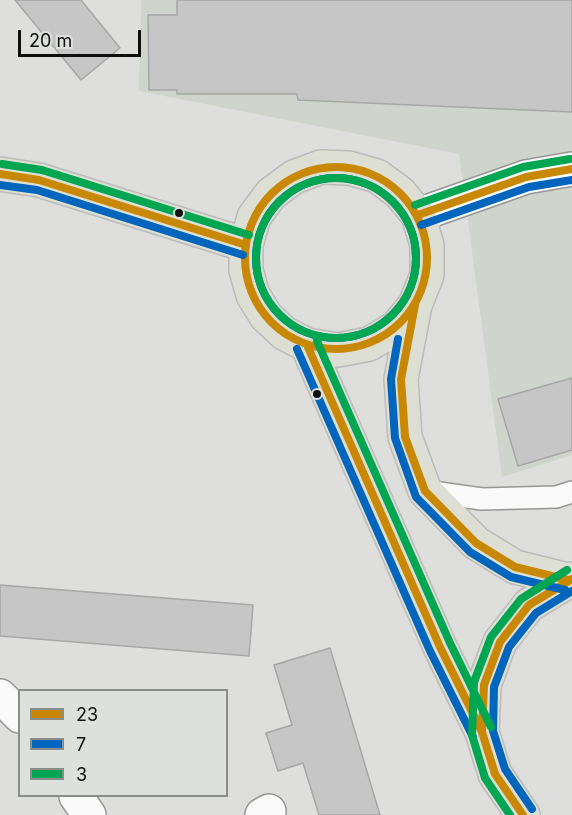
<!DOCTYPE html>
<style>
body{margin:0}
#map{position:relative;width:572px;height:815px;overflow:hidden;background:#dedfdd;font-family:Inter,sans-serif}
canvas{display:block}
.legend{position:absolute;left:18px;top:689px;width:210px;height:108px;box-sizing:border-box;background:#dde0dc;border:2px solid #8a8c89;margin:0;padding:8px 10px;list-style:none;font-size:18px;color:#0d0e0d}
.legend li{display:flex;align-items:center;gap:12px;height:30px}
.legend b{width:30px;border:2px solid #8a8c89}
.scale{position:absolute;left:18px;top:30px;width:123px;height:27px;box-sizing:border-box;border:3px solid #0d0e0d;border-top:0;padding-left:8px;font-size:18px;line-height:21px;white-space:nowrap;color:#0d0e0d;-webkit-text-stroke:4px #dde0dc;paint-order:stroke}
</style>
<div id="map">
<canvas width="572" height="815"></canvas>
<ul class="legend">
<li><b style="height:8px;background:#c88803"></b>23</li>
<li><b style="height:8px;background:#0065bd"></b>7</li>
<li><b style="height:8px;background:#00a651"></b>3</li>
</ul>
<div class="scale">20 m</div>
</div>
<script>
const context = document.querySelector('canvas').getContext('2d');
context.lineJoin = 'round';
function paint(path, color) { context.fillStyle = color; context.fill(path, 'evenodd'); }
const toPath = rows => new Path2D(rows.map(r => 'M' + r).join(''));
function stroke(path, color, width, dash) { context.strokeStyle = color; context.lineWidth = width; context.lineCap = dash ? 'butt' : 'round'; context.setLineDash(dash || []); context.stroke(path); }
paint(toPath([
 [141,0,572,0,572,455,502,477,459,154,139,91]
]), '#cfd4cd');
const building = toPath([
 [15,0,81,0,120,48,81,80,15,0],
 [177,0,572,0,572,112,298,100,297,94,177,94,177,90,149,90,148,15,177,15,177,0],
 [572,378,572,450,518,466,498,399,572,378],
 [0,585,253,605,249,656,0,636,0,585],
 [330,648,380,815,319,815,303,763,278,771,266,733,292,725,274,665,330,648]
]);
paint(building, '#c5c6c5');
stroke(building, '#a6a7a6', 1.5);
const service = toPath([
 [425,491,482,499,556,497,572,492]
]);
const minor = toPath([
 [418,215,526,177,572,169],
 [0,696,20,716],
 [76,796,89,815],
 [262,815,269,811]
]);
const primary = toPath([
 [0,174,39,180,246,245],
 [415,305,396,328,369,344,338,350,307,345,284,333,266,316,253,295,246,270,246,245,254,217,271,194,294,177,321,167,349,168,377,176,400,193,418,215,427,245,427,275,415,305,401,379,405,437,425,491,476,543,515,567,568,580],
 [307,345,440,647,482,732],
 [523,815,495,774,482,732,484,685,500,642,529,605,572,579]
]);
stroke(service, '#969795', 24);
stroke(minor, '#969795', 36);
stroke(primary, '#babbba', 36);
stroke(service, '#fafafa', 21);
stroke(minor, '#fafafa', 33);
stroke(primary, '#dedfd4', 33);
stroke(toPath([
 '245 258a91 91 0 1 1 182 0a91 91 0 1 1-182 0Z',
 [0,174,39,180,246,245],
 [418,215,526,177,572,169],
 [415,305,401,379,405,437,425,491,476,543,515,567,568,580],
 [307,345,440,647,482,732],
 [523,815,495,774,482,732,484,685,500,642,529,605,572,579]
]), '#c88803', 8);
stroke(toPath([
 '256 258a80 80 0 1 1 160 0a80 80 0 1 1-160 0Z',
 [0,185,37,190,243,255],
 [421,225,529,187,572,180],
 [398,339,391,379,395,438,416,497,470,552,511,577,565,590],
 [297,349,430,651,473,737],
 [532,809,505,769,493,731,494,687,509,647,536,613,572,591]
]), '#0065bd', 8);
stroke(toPath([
 [2,164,42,170,249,235],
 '256 258a80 80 0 1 1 160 0a80 80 0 1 1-160 0Z',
 [415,205,523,167,570,159],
 [317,341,450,643,491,727],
 [510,815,485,778,472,735,474,682,491,637,521,599,567,570]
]), '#00a651', 8);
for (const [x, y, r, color] of [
 [179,213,5,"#0d0e0d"],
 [317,394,5,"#0d0e0d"]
]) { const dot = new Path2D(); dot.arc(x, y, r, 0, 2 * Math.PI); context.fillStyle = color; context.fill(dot); stroke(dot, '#dde0dc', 2); }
</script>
